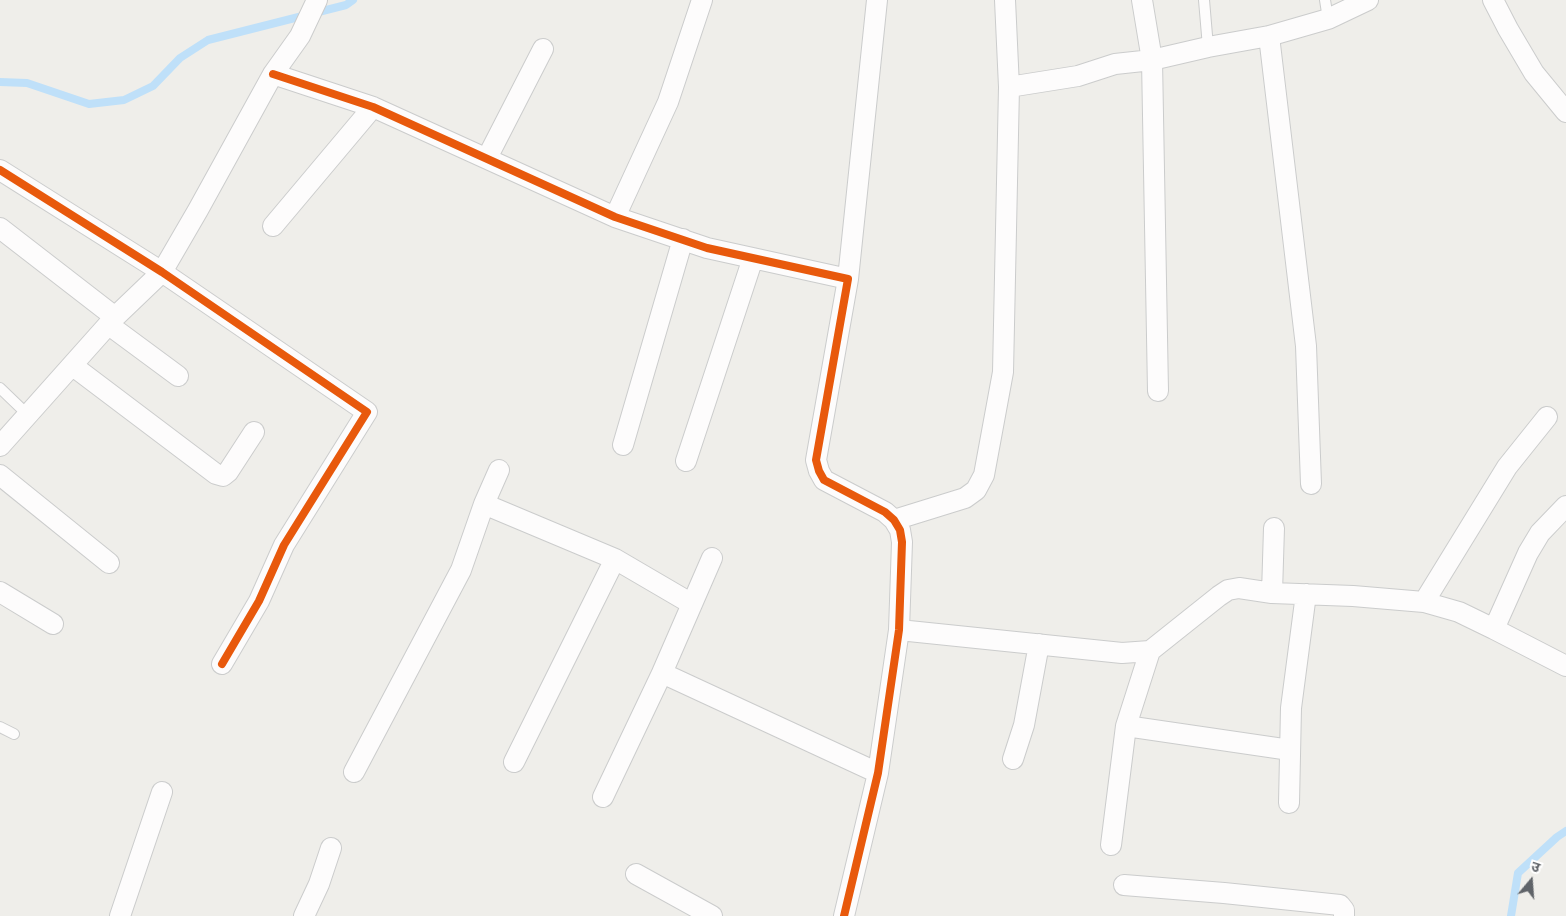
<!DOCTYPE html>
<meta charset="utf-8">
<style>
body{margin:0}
#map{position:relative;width:1566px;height:916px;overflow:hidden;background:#efeeea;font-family:Raleway,"Noto Sans Devanagari",sans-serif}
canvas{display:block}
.north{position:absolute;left:1506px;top:856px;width:50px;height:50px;-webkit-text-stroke:4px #fff;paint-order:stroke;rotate:18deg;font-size:14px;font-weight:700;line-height:20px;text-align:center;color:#5f6368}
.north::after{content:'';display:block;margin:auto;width:18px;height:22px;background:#5f6368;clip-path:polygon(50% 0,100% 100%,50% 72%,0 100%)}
</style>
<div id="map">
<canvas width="1566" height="916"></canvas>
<div class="north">उ</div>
</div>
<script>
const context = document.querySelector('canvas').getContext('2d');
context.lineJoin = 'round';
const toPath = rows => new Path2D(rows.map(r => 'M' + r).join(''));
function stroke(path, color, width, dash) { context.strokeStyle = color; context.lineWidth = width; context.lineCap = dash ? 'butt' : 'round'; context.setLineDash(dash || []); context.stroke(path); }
stroke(toPath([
 [0,82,27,83,89,104,124,100,153,86,180,58,208,40,346,5,353,0],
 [1511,916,1518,873,1557,837,1566,831]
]), '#bfe0f9', 8);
const lane = toPath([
 [1204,0,1208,47],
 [1325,0,1328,19],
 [0,388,28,415],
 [0,727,14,734]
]);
const street = toPath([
 [1142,0,1152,60,1158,391],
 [1493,0,1508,29,1534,73,1566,112],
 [1269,36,1306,346,1311,484],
 [273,74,373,107,615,217,707,248,848,279,816,460,819,471,824,480,885,512,894,520,900,530,902,542,899,630,878,773,844,916],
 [1009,87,1078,76,1115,64,1152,60,1208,47,1269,36,1328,19,1368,0],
 [487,158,543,49],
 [0,170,162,272,367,412,284,545,259,601,222,664],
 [615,217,668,102,702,0],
 [273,226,373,107],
 [0,228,115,317],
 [848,279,877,0],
 [109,325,178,376],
 [73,366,216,474,223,476,228,472,254,432],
 [623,445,683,239],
 [0,446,115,317,162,272,198,210,273,74,300,36,317,0],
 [686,461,753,258],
 [499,470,484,504,615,559,692,604],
 [0,475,109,563],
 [894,520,965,498,976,490,984,475,1003,372,1009,87,1005,0],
 [712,558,662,673,878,773],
 [0,592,53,624],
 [1272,593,1274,528],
 [1424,602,1507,467,1547,417],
 [1494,629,1528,553,1540,533,1566,506],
 [899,630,1122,653,1150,651,1219,596,1228,590,1239,588,1272,593,1353,596,1424,602,1459,612,1494,629,1566,666],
 [1126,726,1290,750],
 [1013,759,1024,725,1039,644],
 [514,762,615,559],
 [354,772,461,570,484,504],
 [603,797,662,673],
 [1289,803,1291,708,1306,594],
 [1111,845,1126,726,1150,651],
 [636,874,712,916],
 [1124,885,1224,893,1340,905,1344,910,1344,916],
 [120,916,162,792],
 [304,916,319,884,331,848]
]);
stroke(lane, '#cbcccc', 12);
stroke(street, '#cbcccc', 22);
stroke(lane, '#fdfcfc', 10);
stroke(street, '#fdfcfc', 20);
stroke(toPath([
 [273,74,373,107,615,217,707,248,848,279,816,460,819,471,824,480,885,512,894,520,900,530,902,542,899,630,878,773,844,916],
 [0,170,162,272,367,412,284,545,259,601,222,664]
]), '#e8590c', 8);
</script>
